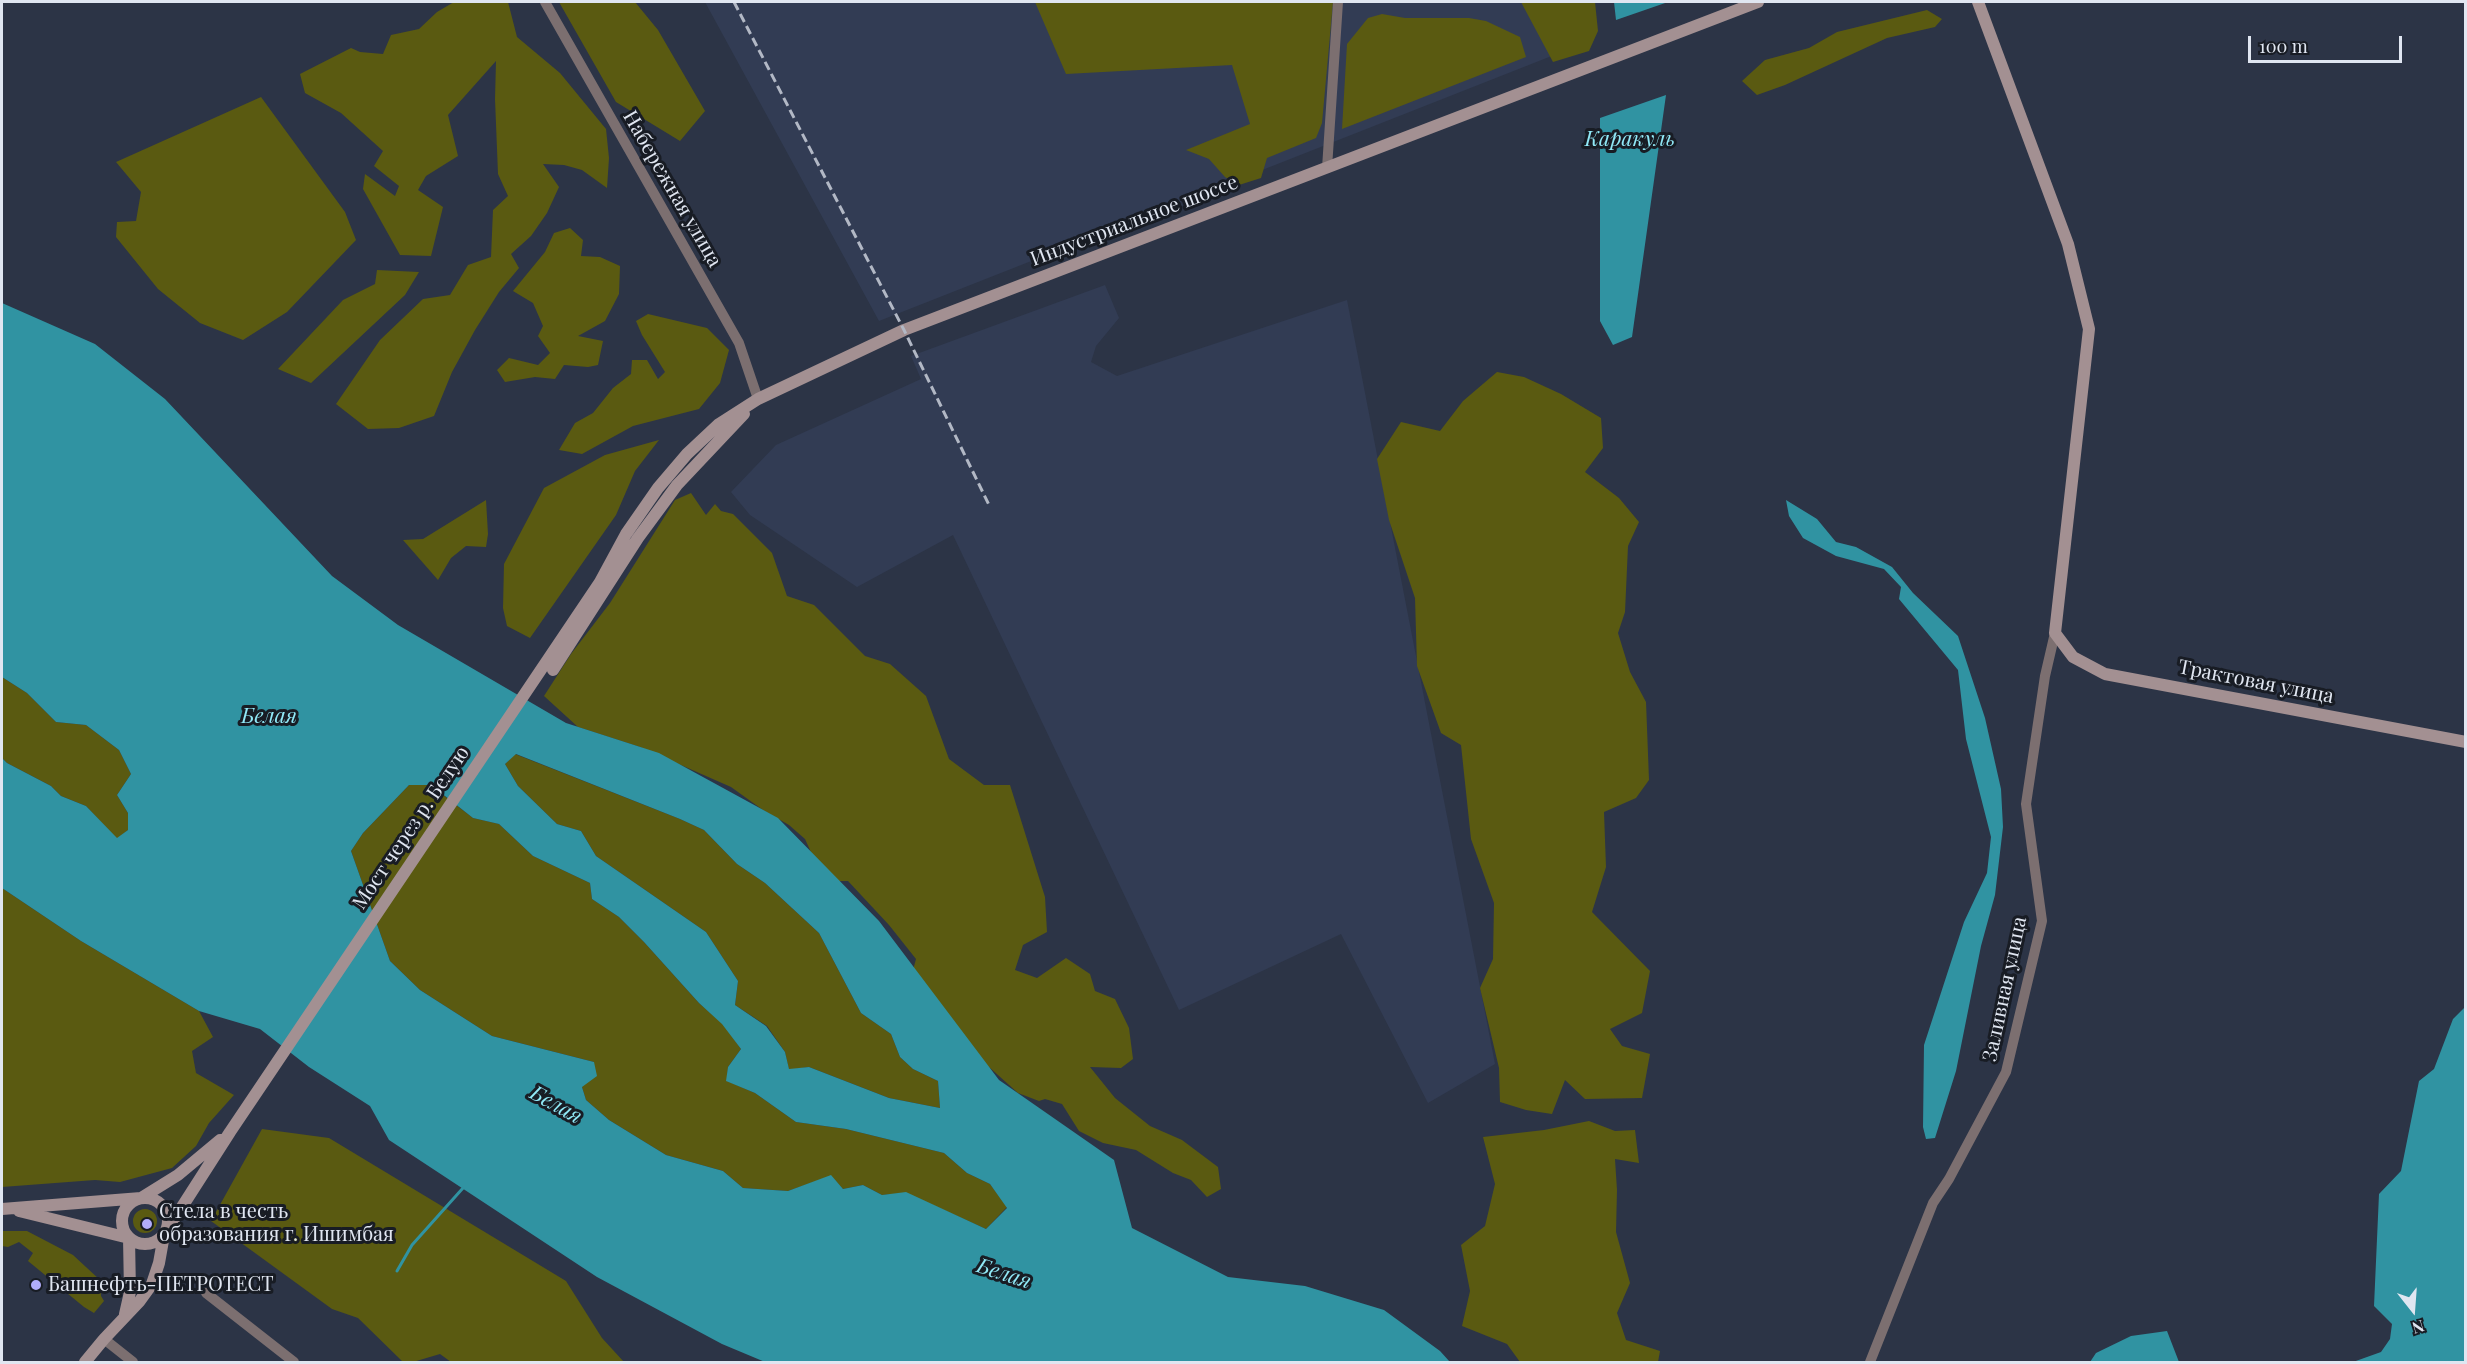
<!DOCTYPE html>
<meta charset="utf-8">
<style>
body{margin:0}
#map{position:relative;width:2467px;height:1364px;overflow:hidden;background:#2c3446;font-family:"Playfair Display",serif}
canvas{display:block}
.frame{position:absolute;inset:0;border:3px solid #e0e6f1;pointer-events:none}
.north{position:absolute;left:2383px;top:1280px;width:60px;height:60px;-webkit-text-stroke:4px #181c24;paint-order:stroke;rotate:163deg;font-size:16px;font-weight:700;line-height:24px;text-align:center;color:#e0e6f1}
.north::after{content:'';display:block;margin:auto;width:21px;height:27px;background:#e0e6f1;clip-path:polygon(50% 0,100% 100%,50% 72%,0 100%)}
.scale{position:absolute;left:2248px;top:36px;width:154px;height:27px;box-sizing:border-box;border:3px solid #e0e6f1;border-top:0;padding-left:8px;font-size:18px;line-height:21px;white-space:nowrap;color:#e0e6f1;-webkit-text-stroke:4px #181c24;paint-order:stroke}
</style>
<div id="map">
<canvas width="2467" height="1364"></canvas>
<div class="frame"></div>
<div class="north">N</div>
<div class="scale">100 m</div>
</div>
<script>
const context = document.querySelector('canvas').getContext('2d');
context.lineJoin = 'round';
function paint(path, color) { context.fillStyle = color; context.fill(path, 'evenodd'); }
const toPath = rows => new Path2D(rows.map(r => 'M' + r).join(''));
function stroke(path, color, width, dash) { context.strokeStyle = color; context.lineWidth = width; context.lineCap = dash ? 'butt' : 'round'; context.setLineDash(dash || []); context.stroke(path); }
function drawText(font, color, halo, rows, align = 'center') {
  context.font = font + ' "Playfair Display",serif'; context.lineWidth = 6; context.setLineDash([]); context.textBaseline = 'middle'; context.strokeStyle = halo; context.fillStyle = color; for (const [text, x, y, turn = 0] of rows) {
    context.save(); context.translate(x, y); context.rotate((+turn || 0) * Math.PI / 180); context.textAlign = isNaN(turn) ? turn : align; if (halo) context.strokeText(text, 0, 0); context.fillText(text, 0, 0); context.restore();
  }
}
paint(toPath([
 [705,2,1583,2,1577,46,879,321],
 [1105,285,1119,318,1096,346,1091,362,1117,376,1347,300,1495,1064,1428,1103,1341,934,1179,1010,953,535,857,587,750,515,731,492,776,445,921,379,911,356]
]), '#323c54');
paint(toPath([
 [454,2,508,2,517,37,560,73,606,129,609,158,607,188,582,170,564,165,543,164,559,187,547,213,531,236,511,254,519,268,499,292,475,330,452,372,434,416,399,428,368,429,336,404,380,340,423,299,450,295,468,265,491,257,493,210,508,196,498,174,495,99,496,61,448,115,458,156,426,176,418,190,443,207,431,256,400,255,363,189,365,174,395,196,399,186,374,166,383,151,341,113,305,93,300,74,351,48,360,52,383,54,391,35,419,29,437,12],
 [559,2,635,2,658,30,705,111,680,141,616,102],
 [1035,2,1333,2,1322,123,1316,138,1267,158,1261,178,1239,185,1225,177,1209,159,1186,150,1250,124,1232,65,1066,74],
 [1521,2,1595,2,1598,31,1589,51,1553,62],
 [1927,10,1942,19,1935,27,1887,38,1785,85,1757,95,1742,81,1765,60,1809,48,1837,32],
 [1382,14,1405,18,1469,18,1486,21,1520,37,1526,57,1342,129,1347,44,1368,18],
 [261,97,345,212,356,240,287,312,243,340,200,323,158,289,116,237,117,222,136,221,141,192,116,162],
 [570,228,583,240,581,256,600,257,620,266,619,294,605,321,578,336,603,341,598,365,588,367,564,365,555,379,535,377,505,382,497,370,509,358,538,365,550,353,538,336,543,326,533,303,513,291,545,252,554,233],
 [377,270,419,272,405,295,311,383,278,369,343,300,375,284],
 [648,314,707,328,729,350,720,383,699,409,633,426,582,454,559,450,575,423,593,413,613,388,631,374,632,360,647,360,658,379,665,372,642,335,636,321],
 [1497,372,1524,377,1561,394,1601,418,1603,448,1585,472,1619,498,1639,522,1628,546,1625,612,1618,633,1630,672,1646,702,1649,780,1636,798,1604,812,1606,867,1592,912,1650,971,1642,1013,1610,1029,1622,1046,1650,1054,1642,1098,1585,1099,1565,1080,1552,1114,1526,1110,1500,1102,1499,1068,1480,988,1493,959,1494,903,1471,839,1461,745,1441,733,1417,666,1415,598,1389,520,1377,459,1401,422,1440,431,1463,401],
 [659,440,635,471,616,515,530,638,507,626,503,608,504,564,544,488,605,455],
 [691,493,706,515,715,504,721,511,733,514,772,553,787,596,814,605,865,656,890,664,926,696,949,759,984,785,1010,785,1045,897,1047,932,1023,945,1015,970,1037,978,1066,958,1090,974,1095,991,1115,999,1129,1028,1133,1059,1121,1068,1090,1067,1115,1098,1150,1126,1182,1140,1218,1167,1221,1189,1207,1197,1191,1180,1173,1173,1136,1150,1103,1143,1079,1131,1062,1104,1045,1099,1039,1101,1018,1093,989,1067,960,1054,909,985,916,959,889,925,848,881,831,881,819,870,805,839,789,825,763,810,731,787,640,747,578,727,544,696,571,654,610,603,675,500],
 [486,500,488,534,486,547,466,546,451,558,438,580,403,540,423,539],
 [2,677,27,693,56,722,86,725,119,750,131,774,117,795,128,813,128,830,117,839,86,806,61,796,51,786,7,763,2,758],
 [515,754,680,819,704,830,737,864,765,883,819,933,861,1013,891,1034,900,1057,913,1069,938,1081,940,1108,889,1098,809,1067,789,1070,785,1052,767,1026,735,1005,738,981,706,932,596,856,581,831,557,824,518,786,505,764],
 [409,785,430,785,473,818,499,824,533,856,590,883,592,899,619,917,644,942,699,1003,723,1024,741,1049,728,1067,727,1081,755,1093,796,1122,846,1129,944,1153,967,1173,990,1184,1007,1207,986,1229,906,1193,882,1195,863,1185,843,1189,831,1176,788,1191,743,1188,723,1171,666,1155,609,1120,586,1100,582,1087,594,1062,492,1036,420,990,390,961,351,851,363,833],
 [2,888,81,941,199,1011,213,1037,192,1051,196,1073,234,1095,209,1123,196,1146,172,1168,120,1182,95,1180,2,1187],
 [1589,1121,1615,1131,1635,1130,1639,1163,1615,1159,1617,1190,1616,1232,1630,1283,1617,1313,1626,1340,1660,1351,1658,1362,1520,1362,1507,1344,1462,1326,1470,1291,1461,1245,1485,1226,1495,1184,1483,1137,1544,1130],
 [262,1129,329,1138,566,1281,602,1338,624,1362,451,1362,440,1354,413,1362,403,1362,358,1318,332,1309,211,1221],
 '133 1221a12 12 0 1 1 24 0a12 12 0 1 1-24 0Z',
 [2,1231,27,1231,73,1255,100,1280,101,1296,104,1301,94,1313,84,1307,28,1261,33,1253,19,1242,8,1247,2,1246]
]), '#5a5a11');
paint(toPath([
 [1614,2,1668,2,1616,20],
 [1666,95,1632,337,1613,345,1600,321,1600,118],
 [2,303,95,344,165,399,332,576,398,625,566,723,659,753,778,818,879,921,999,1080,1114,1160,1132,1228,1228,1277,1305,1286,1384,1310,1440,1351,1450,1362,765,1362,722,1344,597,1277,389,1140,370,1106,309,1067,260,1029,199,1011,81,941,2,888,2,758,7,763,51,786,61,796,86,806,117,838,128,830,128,813,117,795,131,774,119,750,86,725,56,722,27,693,2,677],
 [516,754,680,819,704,830,737,864,765,883,819,933,861,1013,891,1034,900,1057,913,1069,938,1081,940,1108,889,1098,809,1067,789,1069,785,1052,766,1026,735,1005,738,981,706,932,596,856,581,831,557,824,518,786,505,764],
 [409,785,431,785,473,818,499,824,533,856,590,883,592,899,619,917,644,942,699,1003,722,1024,741,1049,728,1067,726,1081,755,1093,796,1122,846,1129,944,1153,967,1173,990,1184,1007,1208,986,1229,906,1192,882,1195,863,1185,843,1189,831,1175,788,1191,743,1188,723,1171,666,1155,609,1120,586,1100,582,1087,597,1076,594,1062,492,1036,420,990,390,961,351,851,363,833],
 [1786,500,1817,519,1836,542,1856,547,1892,567,1913,593,1958,636,1985,718,2001,789,2003,827,1995,895,1981,946,1956,1071,1935,1138,1926,1139,1923,1127,1924,1045,1964,922,1987,873,1991,837,1966,739,1958,670,1899,599,1901,587,1884,569,1836,556,1803,538,1789,516],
 [2465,1007,2465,1362,2353,1362,2381,1352,2390,1339,2392,1324,2374,1306,2379,1194,2401,1171,2419,1081,2434,1069,2453,1019],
 [2167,1331,2179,1362,2090,1362,2096,1353,2131,1336]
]), '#3093a2');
stroke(toPath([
 [397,1271,412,1245,463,1188]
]), '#3093a2', 3);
stroke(toPath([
 [545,2,739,343,758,399],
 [1327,168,1338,2],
 [206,1293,294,1362],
 [104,1339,133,1362],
 [1870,1362,1933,1203,1949,1179,2006,1072,2042,921,2026,804,2045,676,2055,633]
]), '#7c6f70', 10);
stroke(toPath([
 [1978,2,2068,244,2089,329,2055,633,2073,657,2105,674,2466,742],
 [553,670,638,538,677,485,744,414],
 '122 1221a23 23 0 1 1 46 0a23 23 0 1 1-46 0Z',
 [2,1209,141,1198,178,1175,220,1140],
 [19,1211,129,1238,130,1292,125,1314],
 [85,1362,104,1339,139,1302,152,1284,159,1263,164,1235,230,1132,600,582,626,534,658,488,687,454,719,424,758,399,904,330,1758,2]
]), '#a39092', 12);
stroke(toPath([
 [734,2,904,330,990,507]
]), '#b2b8c5', 3, [9, 4.5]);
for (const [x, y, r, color] of [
 [147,1224,6,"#b1adfa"],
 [36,1285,6,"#b1adfa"]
]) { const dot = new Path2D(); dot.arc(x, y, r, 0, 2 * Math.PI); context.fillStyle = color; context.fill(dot); stroke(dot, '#181c24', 2); }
drawText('20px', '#e0e6f1', '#181c24', [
 ["Набережная улица",672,189,60],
 ["Индустриальное шоссе",1134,221,-21],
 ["Трактовая улица",2256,682,11],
 ["Мост через р. Белую",411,828,-56],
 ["Заливная улица",2005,989,-78]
]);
drawText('20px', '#e0e6f1', '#181c24', [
 ["Стела в честь",159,1212],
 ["образования г. Ишимбая",159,1235],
 ["Башнефть-ПЕТРОТЕСТ",48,1285]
], 'left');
drawText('italic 21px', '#91e9f7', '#181c24', [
 ["Каракуль",1630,139],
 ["Белая",269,716],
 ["Белая",556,1105,29],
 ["Белая",1004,1274,18]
]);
</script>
